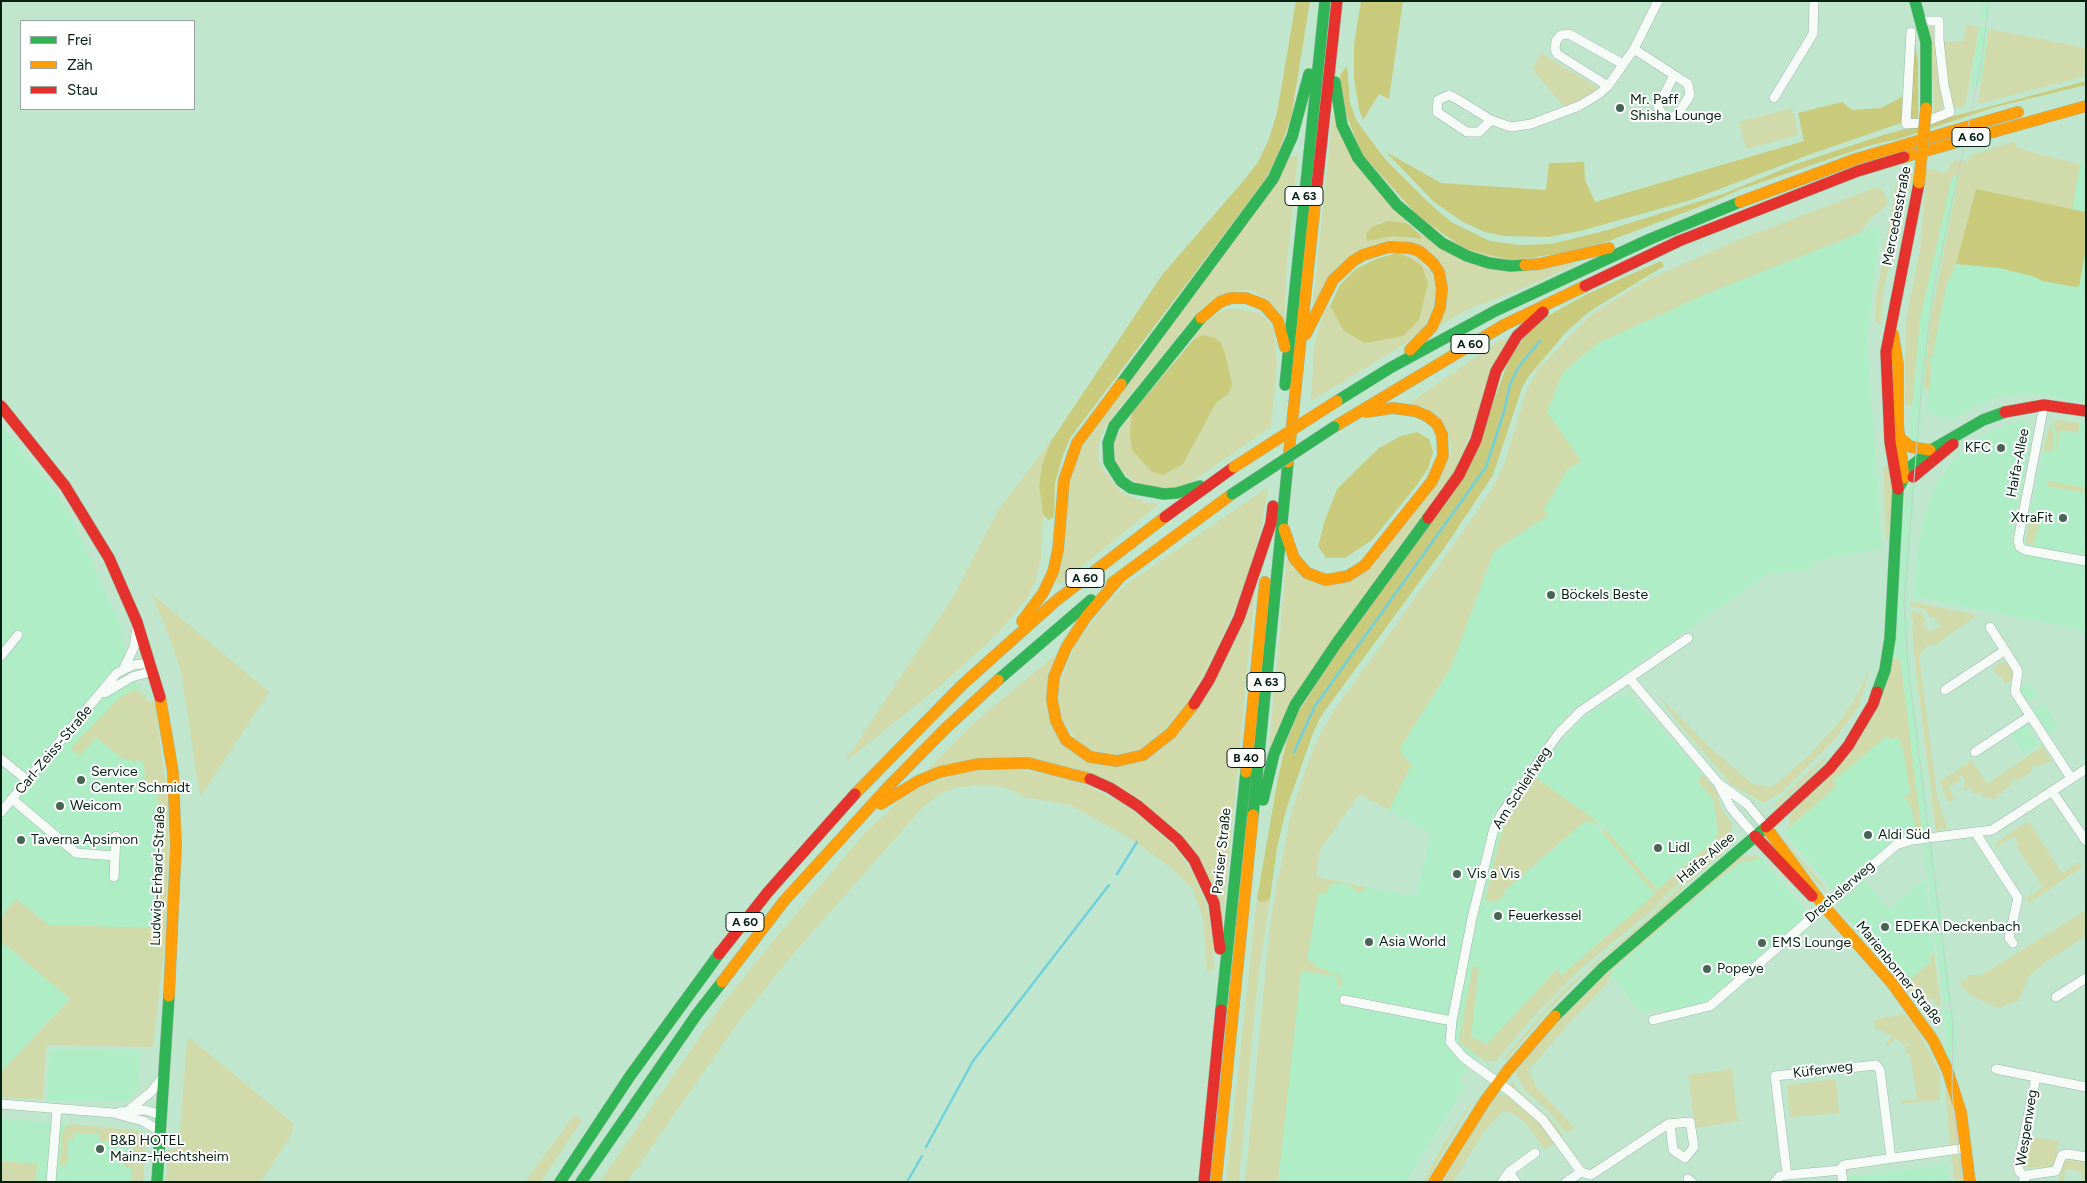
<!DOCTYPE html>
<meta charset="utf-8">
<style>
body{margin:0}
#map{position:relative;width:2087px;height:1183px;overflow:hidden;background:#c0e7ce;font-family:Figtree,sans-serif}
canvas{display:block}
.frame{position:absolute;inset:0;border:2px solid #042111;pointer-events:none}
.legend{position:absolute;left:20px;top:20px;width:175px;height:90px;box-sizing:border-box;background:#fff;border:1px solid #9ba6a0;margin:0;padding:6px 9px;list-style:none;font-size:15px;color:#042111}
.legend li{display:flex;align-items:center;gap:10px;height:25px}
.legend b{width:25px;border:1px solid #9ba6a0}
</style>
<div id="map">
<canvas width="2087" height="1183"></canvas>
<div class="frame"></div>
<ul class="legend">
<li><b style="height:6px;background:#30b455"></b>Frei</li>
<li><b style="height:6px;background:#ff9f0a"></b>Zäh</li>
<li><b style="height:6px;background:#e5322d"></b>Stau</li>
</ul>
</div>
<script>
const context = document.querySelector('canvas').getContext('2d');
context.lineJoin = 'round';
function paint(path, color) { context.fillStyle = color; context.fill(path, 'evenodd'); }
const toPath = rows => new Path2D(rows.map(r => 'M' + r).join(''));
function stroke(path, color, width, dash) { context.strokeStyle = color; context.lineWidth = width; context.lineCap = dash ? 'butt' : 'round'; context.setLineDash(dash || []); context.stroke(path); }
function drawText(font, color, halo, rows, align = 'center') {
  context.font = font + ' Figtree,sans-serif'; context.lineWidth = 4; context.setLineDash([]); context.textBaseline = 'middle'; context.strokeStyle = halo; context.fillStyle = color; for (const [text, x, y, turn = 0] of rows) {
    context.save(); context.translate(x, y); context.rotate((+turn || 0) * Math.PI / 180); context.textAlign = isNaN(turn) ? turn : align; if (halo) context.strokeText(text, 0, 0); context.fillText(text, 0, 0); context.restore();
  }
}
paint(toPath([
 [1983,1,1991,1,1988,22,1981,21],
 [1979,27,1989,29,1982,76,1978,86,1971,87],
 [2080,164,2086,165,2086,212,2072,210],
 [1959,174,1931,316,1919,445,1909,441,1920,318,1947,189,1952,177],
 [1880,226,1867,339,1882,549,1811,562,1811,569,1768,574,1570,711,1547,739,1559,746,1582,719,1610,700,1621,695,1632,697,1703,775,1697,781,1713,799,1718,830,1716,839,1657,890,1598,822,1535,777,1506,821,1500,837,1485,900,1503,892,1586,821,1588,823,1592,821,1655,894,1562,975,1557,969,1487,1044,1459,1080,1465,1086,1405,1182,1278,1182,1297,992,1316,877,1416,897,1431,834,1389,810,1412,764,1405,760,1400,748,1451,667,1494,551,1548,515,1542,511,1567,470,1581,461,1547,412,1563,372,1598,343,1708,293],
 [2086,248,2086,403,2030,393,2000,396,1974,407,1953,420,1926,411,1931,351,1945,283,1956,264,1999,268,2032,276,2043,281,2079,286],
 [2059,420,2086,425,2086,631,1912,596,1922,523,1936,485,1951,463,1969,445,1990,432,2017,422,2023,421,2029,425,2032,432,2012,536,2012,541,2024,542,2048,431,2052,423],
 [1,424,47,480,70,514,121,627,123,643,141,692,157,788,162,842,157,929,49,925,16,899,1,917],
 [1916,481,1908,582,1908,644,1952,1003,1944,1004,1900,659,1892,659,1902,515,1908,492],
 [2030,683,2038,694,2025,703,2018,691],
 [2043,703,2059,727,2047,735,2031,711],
 [2025,723,2039,744,2024,754,2010,732],
 [1887,735,1896,736,1903,743,1899,747,1903,747,1917,833,1896,839,1834,891,1788,836,1786,830,1837,786,1833,781],
 [1760,857,1806,909,1806,916,1706,1002,1668,1013,1661,1008,1641,1012,1611,976,1613,969,1713,882,1740,862,1755,860],
 [1925,879,1934,954,1929,955,1932,960,1908,981,1903,978,1900,980,1839,909,1838,904,1864,880,1890,909],
 [1,941,70,999,1,1072],
 [1954,1009,1957,1041,1955,1077,1946,1054,1944,1010],
 [49,1049,141,1051,138,1088,126,1102,47,1101],
 [1,1118,138,1131,146,1140,143,1182,1,1182],
 [1947,1165,1949,1182,1847,1182,1846,1177]
]), '#afedc6');
paint(toPath([
 [1966,25,1979,27,1965,106,1953,108,1945,67,1943,42,1964,41],
 [1933,27,1943,104,1942,109,1934,114,1930,28],
 [1989,29,2086,48,2086,76,1978,104],
 [1541,53,1598,88,1592,95,1565,108,1532,69],
 [1792,108,1799,135,1746,149,1739,122],
 [1333,112,1407,223,1381,222,1373,226,1366,234,1367,241,1393,236,1418,240,1421,235,1576,264,1536,283,1465,311,1439,326,1443,270,1382,244,1313,304],
 [2014,141,2016,146,2027,151,2080,164,2072,210,1976,189,1956,264,1946,286,1932,358,1929,358,1929,363,1931,363,1930,390,1926,390,1926,386,1924,386,1931,316,1959,175,1952,177,1920,318,1912,405,1905,405,1906,321,1920,249,1926,183,1910,184,1884,288,1880,325,1875,322,1876,298,1896,186,1900,180,1910,174,1929,168,1943,173,1948,171,1950,163,1963,159,1967,164,1972,155],
 [1291,156,1298,156,1287,263,1284,321,1268,299,1252,291,1243,290,1228,293,1201,308,1105,426,1099,441,1098,452,1099,464,1121,492,1147,503,1160,503,1060,584,1056,582,1071,478,1078,454],
 [1877,187,1886,194,1887,205,1869,220,1860,233,1708,293,1598,343,1563,372,1547,412,1581,461,1567,470,1543,511,1549,515,1494,551,1451,667,1400,748,1405,759,1412,764,1389,810,1359,794,1320,850,1316,877,1365,887,1365,890,1358,893,1349,885,1338,883,1330,886,1324,895,1318,894,1307,960,1313,962,1315,967,1328,970,1328,973,1335,975,1337,972,1342,979,1341,987,1337,987,1339,977,1301,971,1278,1182,1245,1182,1271,916,1291,813,1304,774,1318,738,1333,712,1467,526,1493,487,1505,462,1526,392,1537,370,1592,314,1647,280,1738,240],
 [1409,257,1417,257,1430,271,1436,290,1431,314,1418,336,1311,401,1314,347,1325,307,1330,306,1344,331,1419,320,1428,283,1422,266],
 [1228,309,1239,309,1259,313,1265,318,1274,331,1277,362,1271,427,1184,487,1142,488,1116,466,1114,440,1132,413,1145,463,1152,471,1183,464,1216,403,1228,394,1232,384,1225,353,1193,340,1196,332,1215,315],
 [1508,337,1459,463,1268,758,1287,557,1346,583,1448,463,1451,451,1450,440,1410,403,1494,344],
 [2059,420,2080,423,2078,433,2061,430,2056,453,2057,434,2052,423],
 [2050,425,2054,435,2052,452,2043,451],
 [1051,441,1042,465,1039,486,1043,514,1041,558,1036,580,1028,597,998,633,940,686,844,763,953,597,998,510],
 [1891,466,1893,491,1888,540,1886,540,1883,467],
 [2048,481,2086,488,2086,493,2047,486],
 [1268,487,1261,528,1247,581,1216,651,1183,708,1162,732,1140,749,1107,756,1081,746,1061,718,1058,688,1076,643,1109,601,1127,584],
 [2030,519,2040,521,2033,545,2025,543],
 [1255,590,1222,927,1197,855,1073,767,926,771,977,720,1058,653,1051,673,1070,752,1155,754],
 [151,593,269,692,200,797,181,671,165,626],
 [1911,602,1978,615,1935,645,1926,646,1919,655,1937,796,1947,829,1936,831,1915,663,1912,627,1914,627,1914,620,1911,619,1911,611,1922,613,1926,621,1923,623,1929,633,1940,626,1934,617,1930,618,1925,609,1911,607],
 [1900,658,1922,833,1917,833,1911,806,1904,796,1910,795,1903,747,1897,748,1902,743,1896,736,1891,740,1887,736,1833,781,1837,786,1786,830,1791,819,1788,816,1845,758,1864,732,1879,704,1892,659],
 [2001,662,2007,663,2014,674,2014,680,2004,684,2003,677,1999,677,1994,670,1996,666],
 [1872,666,1858,707,1835,739,1782,792,1764,803,1732,785,1675,719,1659,696,1707,745,1753,784,1772,787,1805,759,1836,726,1852,704],
 [134,689,143,693,148,702,153,700,155,705,168,803,169,861,165,940,153,1047,46,1045,43,1099,1,1098,1,1072,70,999,1,941,1,917,16,899,49,925,157,928,162,842,157,788,124,787,126,783,145,783,144,761,125,760,96,738,80,756,71,748,119,698],
 [2043,746,2052,761,2039,766,2033,766,2031,767,2033,771,2017,781,2015,780,2009,782,2011,785,2003,791,2004,793,1996,795,1997,798,1993,801,1991,798,1982,796,1982,792,1973,794,1971,788,1968,787,1968,790,1963,790,1965,780,1962,775,1959,777,1961,780,1948,788,1955,799,1950,802,1945,797,1940,781,1972,760,1987,784],
 [1825,757,1827,759,1813,774,1776,807,1774,805],
 [1008,768,1058,776,1089,787,1120,802,1144,819,1176,848,1191,869,1207,906,1213,941,1214,970,1212,972,1207,970,1204,928,1201,911,1192,888,1166,864,1131,839,1070,805,1024,797,1014,791,998,786,978,785,955,788,940,794,921,809,788,960,737,1024,627,1182,600,1182,724,1002,774,940,864,834,900,800,920,787,964,771],
 [1703,775,1716,791,1721,808,1732,824,1730,834,1721,846,1669,892,1655,908,1578,971,1536,1014,1496,1061,1486,1062,1460,1043,1459,1039,1473,966,1479,968,1471,1037,1487,1044,1557,969,1562,975,1655,894,1602,832,1605,829,1657,890,1716,839,1718,830,1713,799,1697,780],
 [1535,777,1598,822,1595,825,1592,821,1588,823,1585,821,1503,892,1505,895,1496,902,1485,900,1500,837,1506,821],
 [2028,821,2062,873,2079,862,2082,867,2029,903,2026,898,2043,887,2016,846,2019,844,2014,836,1997,847,1995,843],
 [1785,841,1821,882,1827,894,1783,842],
 [1730,842,1732,843,1726,850,1687,884,1685,882],
 [1741,854,1745,857,1754,855,1760,857,1755,860,1740,862,1713,883,1613,969,1606,985,1570,1022,1529,1070,1536,1087,1575,1128,1567,1133,1549,1112,1524,1089,1514,1070,1580,996],
 [1681,885,1684,887,1661,911,1583,975,1550,1009,1506,1060,1502,1060,1561,992,1652,915],
 [1270,898,1258,978,1239,1182,1226,1182,1257,899,1267,901],
 [2086,910,2086,936,2041,965,2029,976,2019,1001,2005,1005,2000,1009,1970,995,1963,988,1959,979,1965,982,1969,975,1982,975],
 [1934,954,1941,1005,1936,1006,1933,998,1918,1001,1900,980,1904,978,1908,981,1932,961,1928,956],
 [1905,1014,1919,1032,1940,1074,1940,1100,1901,1104,1901,1101,1917,1099,1910,1054,1906,1055,1904,1047,1910,1045,1907,1043,1905,1045,1895,1038,1889,1046,1886,1044,1892,1036,1881,1030,1875,1030,1874,1020],
 [191,1039,293,1123,292,1133,261,1182,166,1182,168,1149,174,1149,179,1146,187,1040],
 [1732,1069,1737,1115,1741,1121,1695,1128,1688,1075],
 [1944,1075,1955,1105,1961,1138,1956,1144,1950,1146],
 [1510,1077,1517,1089,1555,1124,1562,1133,1562,1137,1543,1115,1512,1088],
 [1836,1079,1839,1113,1790,1117,1787,1085],
 [1479,1091,1426,1182,1423,1182,1443,1145],
 [1500,1094,1510,1096,1540,1123,1556,1142,1545,1150,1526,1123,1510,1112,1503,1112,1485,1130,1453,1182,1440,1182,1492,1099],
 [574,1115,582,1120,541,1182,525,1182],
 [73,1124,138,1131,143,1134,146,1143,143,1182,131,1182,131,1168,125,1168,125,1159,131,1159,132,1142,100,1141,99,1134,73,1133,73,1139,68,1140,68,1164,60,1165,62,1134,67,1125],
 [2028,1136,2059,1141,2054,1166,2024,1168],
 [1951,1153,1961,1157,1966,1182,1955,1182],
 [2069,1159,2086,1162,2086,1182,2081,1182,2083,1172,2066,1169,2063,1182,2059,1182,2063,1162],
 [2,1161,37,1164,36,1182,1,1182]
]), '#d1daaa');
paint(toPath([
 [1296,1,1310,1,1291,118,1277,156,1265,180,1070,438,1063,455,1055,483,1054,517,1048,520,1043,514,1039,486,1042,465,1051,441,1162,275,1245,179,1258,162,1269,139,1277,113],
 [1361,1,1403,1,1389,99,1379,94,1363,120,1359,109,1354,78,1354,45],
 [1914,36,1918,62,1918,120,1910,118],
 [1347,66,1350,102,1356,120,1385,159,1428,202,1451,222,1490,241,1519,245,1551,244,1604,231,1723,194,1796,164,1883,135,2086,81,2086,85,1995,107,1899,139,1871,145,1741,189,1712,202,1606,242,1566,253,1511,260,1465,249,1419,217,1361,153,1340,97,1340,75],
 [1904,96,1901,123,1811,154,1691,200,1580,231,1549,237,1504,236,1485,232,1463,222,1434,202,1386,152,1441,183,1546,190,1549,163,1584,162,1585,180,1595,202,1804,141,1798,113,1842,102,1852,110,1881,108],
 [1976,189,2086,212,2086,248,2079,286,2075,287,2043,281,2032,276,1999,268,1956,264],
 [1388,221,1407,223,1421,235,1421,239,1393,236,1367,241,1366,234,1373,226],
 [1397,253,1409,257,1422,266,1428,283,1419,320,1403,336,1365,343,1344,331,1330,306,1340,285,1356,269,1376,259],
 [1661,261,1664,266,1590,311,1567,331,1528,377,1522,388,1493,475,1445,547,1321,716,1313,733,1286,810,1277,848,1270,898,1267,901,1261,902,1257,899,1278,778,1287,740,1298,713,1489,415,1510,356,1537,322,1587,294],
 [1203,335,1215,338,1221,343,1225,353,1232,384,1228,394,1216,403,1183,464,1163,475,1152,472,1132,450,1130,433,1132,413,1193,340],
 [1417,432,1429,439,1433,452,1428,469,1413,490,1372,540,1345,558,1326,558,1318,546,1325,520,1337,489,1379,448,1401,436]
]), '#c9ca7c');
stroke(toPath([
 [1294,752,1315,706,1486,467,1504,412,1510,384,1520,365,1540,341],
 [1117,874,1137,842],
 [926,1147,973,1061,1109,885],
 [907,1182,922,1156]
]), '#70d0db', 2.5);
const street = toPath([
 [1911,32,1906,124,1922,123,1950,112,1944,85,1939,40,1939,21,1921,21],
 [1634,49,1688,84,1690,95,1678,114,1671,118,1664,117,1658,107,1674,75],
 [1608,86,1557,54,1555,49,1556,41,1561,35,1569,34,1623,64],
 [1449,95,1457,99,1491,120,1479,132,1467,132,1437,112,1438,100,1449,95],
 [1774,98,1813,34,1814,1],
 [1491,120,1511,127,1531,124,1579,106,1599,94,1608,86,1634,49,1658,1],
 [2044,405,2018,541,2020,547,2025,550,2086,561],
 [1990,627,2018,671,2015,692,2071,778],
 [1,656,18,635],
 [124,668,134,647,137,628],
 [1630,679,1718,783,1747,804,1766,827],
 [1945,690,2004,651],
 [105,693,132,677,153,671],
 [1975,752,2030,716],
 [1,759,28,781],
 [1719,785,1731,808,1755,836],
 [2052,791,2086,841],
 [12,799,76,853,115,856],
 [1,812,117,673,133,665,151,663],
 [1975,832,2018,898,2009,938,2013,943],
 [114,877,116,836],
 [2056,997,2086,978],
 [1344,1000,1452,1021],
 [1653,1020,1710,1006,1896,845,1912,840,1992,830,2086,769],
 [1996,1069,2086,1087],
 [1,1104,113,1113,143,1121,160,1131],
 [129,1110,151,1092,163,1077],
 [119,1112,145,1110,161,1115],
 [1841,1170,1787,1175,1775,1076,1876,1065,1880,1070,1891,1158],
 [1509,1172,1516,1182],
 [1581,1172,1543,1120,1511,1092,1464,1058,1450,1042,1452,1021,1472,918,1494,828,1502,813,1559,733,1581,711,1688,638],
 [2025,1177,2019,1171,2018,1166,2036,1077],
 [1688,1179,1692,1182],
 [51,1182,57,1109],
 [1502,1182,1509,1172,1535,1153],
 [1566,1182,1581,1172,1591,1175,1668,1124,1690,1122,1694,1147,1685,1158,1673,1150,1670,1124],
 [1775,1182,1780,1176,1787,1175],
 [1843,1182,1841,1168,1844,1165,1966,1148],
 [2023,1182,2027,1175,2056,1171,2062,1155,2068,1154,2086,1157]
]);
const fast = toPath([
 [1915,1,1926,42,1926,108],
 [1335,82,1342,125,1358,158,1397,205,1442,243,1467,256,1489,263,1511,266,1525,265],
 [1121,384,1273,179,1292,137,1309,74],
 [1285,385,1325,1],
 [1337,401,1390,368,1495,311,1650,239,1740,202],
 [1200,486,1177,493,1164,494,1131,488,1121,481,1109,462,1108,443,1114,426,1201,318],
 [998,680,1091,600],
 [1877,692,1885,670,1890,638,1898,489,1910,467,1933,449,1983,420,2005,412],
 [1263,800,1274,754,1295,705,1336,644,1428,518],
 [1253,815,1288,462],
 [1221,1010,1246,772],
 [1555,1016,1603,968,1766,827],
 [157,1182,169,996],
 [560,1182,630,1076,719,954],
 [581,1182,697,1014,722,982]
]);
const slow = toPath([
 [1904,157,2086,106],
 [1740,202,1856,159,2018,112],
 [1525,265,1539,264,1609,248],
 [1201,318,1220,302,1231,298,1246,298,1264,305,1278,321,1285,347],
 [1306,334,1333,280,1353,261,1363,255,1389,247,1410,248,1419,251,1433,263,1439,272,1442,289,1440,308,1432,327,1410,350],
 [1893,334,1898,365,1898,425,1904,478],
 [1334,427,1504,325,1585,286],
 [1899,437,1911,447,1930,450],
 [1288,462,1317,185],
 [1284,529,1294,558,1307,573,1326,580,1348,576,1365,565,1432,481,1443,456,1442,435,1437,424,1427,416,1415,411,1393,408,1366,412],
 [1120,577,1086,617,1066,648,1054,677,1052,699,1056,721,1066,740,1090,757,1117,761,1143,755,1171,733,1194,704],
 [1112,583,1232,494],
 [1022,621,1043,593,1053,572,1058,550,1064,480,1077,443,1121,384],
 [160,697,173,772,176,846,169,996],
 [1246,772,1265,582],
 [855,794,962,685,1057,600,1165,517],
 [881,804,918,781,940,772,978,764,1028,763,1090,779],
 [1766,827,1823,905,1891,982,1933,1040,1947,1069,1961,1112,1970,1182],
 [722,982,784,901,889,786,945,729,998,680],
 [1216,1182,1253,815],
 [1434,1182,1485,1101,1508,1070,1555,1016]
]);
const jam = toPath([
 [1317,185,1337,1],
 [1585,286,1679,241,1858,171,1904,157],
 [1,406,65,486,109,558,137,622,160,697],
 [2005,412,2044,405,2086,411],
 [1913,477,1953,444],
 [1898,489,1890,442,1886,352,1919,183],
 [1165,517,1234,467],
 [1428,518,1459,475,1476,440,1496,371,1517,336,1543,312],
 [1194,704,1209,680,1239,618,1271,523,1273,506],
 [1090,779,1110,788,1138,806,1178,840,1194,860,1214,903,1220,949],
 [1766,827,1830,768,1848,746,1873,704,1877,692],
 [1755,836,1812,896],
 [719,954,768,892,855,794],
 [1204,1182,1221,1010]
]);
stroke(street, '#9ab9a5', 10);
stroke(fast, '#9ab9a5', 12);
stroke(slow, '#9ab9a5', 12);
stroke(jam, '#9ab9a5', 12);
stroke(street, '#f6fbf8', 9);
stroke(fast, '#30b455', 11);
stroke(slow, '#ff9f0a', 11);
stroke(jam, '#e5322d', 11);
stroke(toPath([
 [1962,1182,1952,1092,1953,1025,1908,668,1904,602,1922,382,1933,292,1981,65,1989,1]
]), '#c4d0c9', 1);
const fastBridge = toPath([
 [1232,494,1334,427]
]);
const slowBridge = toPath([
 [1919,183,1926,108],
 [1234,467,1337,401]
]);
stroke(fastBridge, '#9ab9a5', 12, []);
stroke(slowBridge, '#9ab9a5', 12, []);
stroke(fastBridge, '#30b455', 11);
stroke(slowBridge, '#ff9f0a', 11);
for (const [x, y, r, color] of [
 [1620,108,5,"#466653"],
 [2001,448,5,"#466653"],
 [2063,518,5,"#466653"],
 [1551,595,5,"#466653"],
 [81,780,5,"#466653"],
 [60,806,5,"#466653"],
 [1868,835,5,"#466653"],
 [21,840,5,"#466653"],
 [1658,848,5,"#466653"],
 [1457,874,5,"#466653"],
 [1498,916,5,"#466653"],
 [1885,927,5,"#466653"],
 [1369,942,5,"#466653"],
 [1762,943,5,"#466653"],
 [1707,969,5,"#466653"],
 [100,1149,5,"#466653"]
]) { const dot = new Path2D(); dot.arc(x, y, r, 0, 2 * Math.PI); context.fillStyle = color; context.fill(dot); stroke(dot, '#fff', 2); }
for (const [x, y, w] of [
 [1971,137,38],
 [1304,196,38],
 [1470,344,38],
 [1085,578,38],
 [1266,682,38],
 [1246,758,38],
 [745,922,38]
]) { const box = new Path2D(); box.roundRect(x - w / 2, y - 9.5, w, 19, 4); context.fillStyle = '#fff'; context.fill(box); stroke(box, '#042111', 1); }
drawText('bold 12px', '#042111', null, [
 ["A 60",1971,137],
 ["A 63",1304,196],
 ["A 60",1470,344],
 ["A 60",1085,578],
 ["A 63",1266,682],
 ["B 40",1246,758],
 ["A 60",745,922]
]);
drawText('14px', '#042111', '#fff', [
 ["Mr. Paff",1630,100],
 ["Shisha Lounge",1630,116],
 ["KFC",1991,448,"right"],
 ["XtraFit",2053,518,"right"],
 ["Böckels Beste",1561,595],
 ["Service",91,772],
 ["Center Schmidt",91,788],
 ["Weicom",70,806],
 ["Aldi Süd",1878,835],
 ["Taverna Apsimon",31,840],
 ["Lidl",1668,848],
 ["Vis a Vis",1467,874],
 ["Feuerkessel",1508,916],
 ["EDEKA Deckenbach",1895,927],
 ["Asia World",1379,942],
 ["EMS Lounge",1772,943],
 ["Popeye",1717,969],
 ["B&B HOTEL",110,1141],
 ["Mainz-Hechtsheim",110,1157]
], 'left');
drawText('14px', '#042111', '#fff', [
 ["Mercedesstraße",1897,216,-79],
 ["Haifa-Allee",2018,463,-79],
 ["Carl-Zeiss-Straße",54,750,-50],
 ["Am Schleifweg",1522,788,-57],
 ["Pariser Straße",1222,851,-84],
 ["Haifa-Allee",1706,858,-40],
 ["Ludwig-Erhard-Straße",158,876,-88],
 ["Drechslerweg",1840,892,-41],
 ["Marienborner Straße",1899,973,51],
 ["Küferweg",1823,1070,-7],
 ["Wespenweg",2027,1128,-81]
]);
</script>
